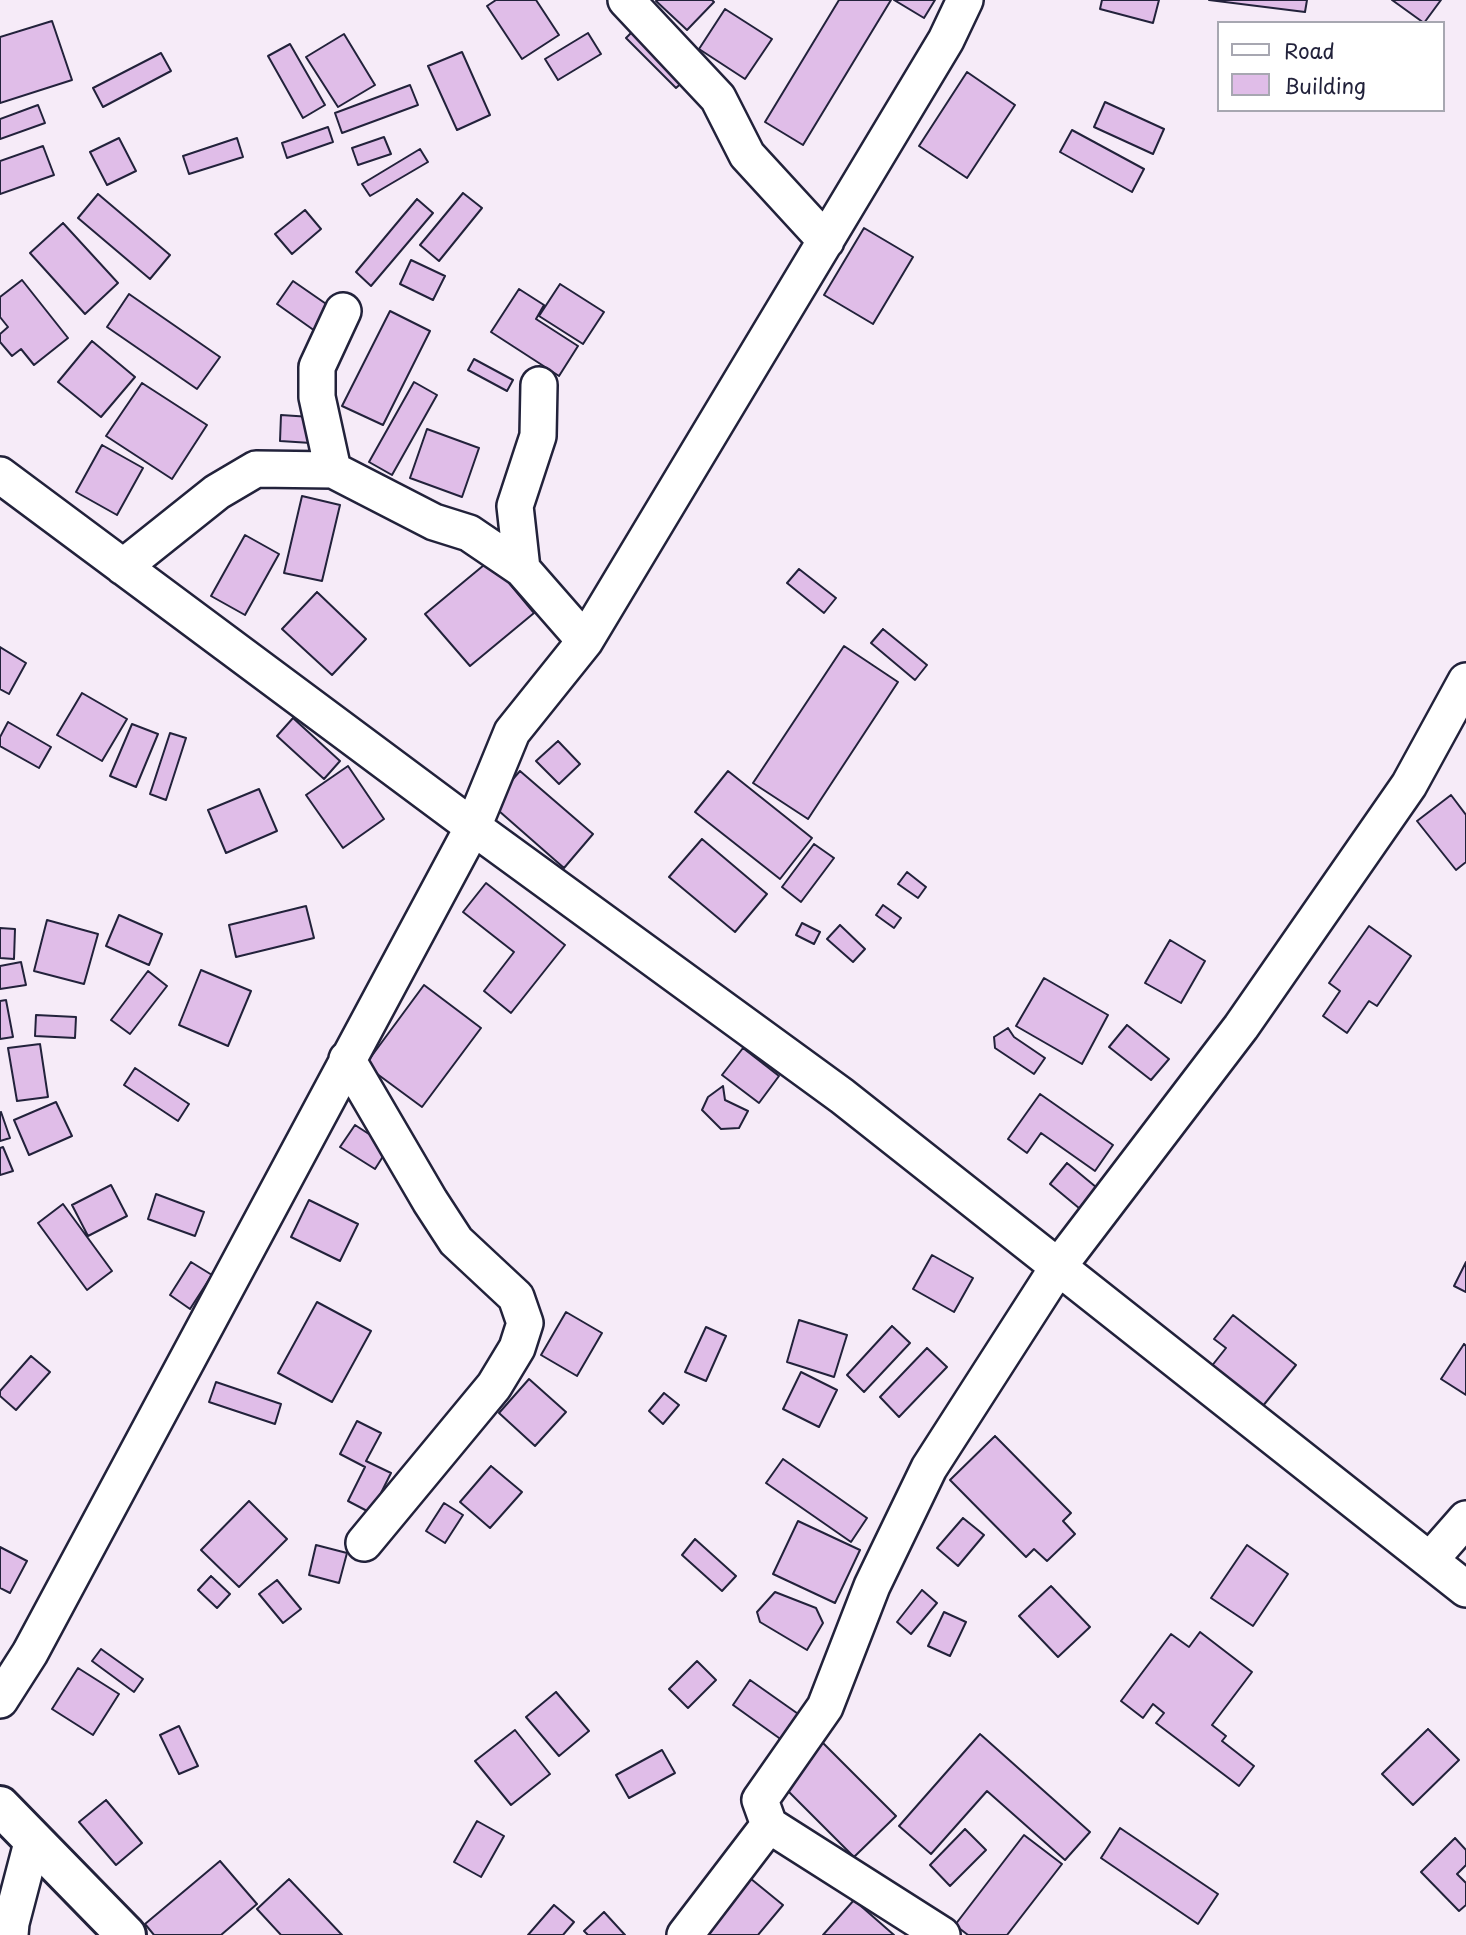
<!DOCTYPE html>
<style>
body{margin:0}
#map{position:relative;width:1466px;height:1935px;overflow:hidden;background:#f6ebf8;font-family:"Playpen Sans",sans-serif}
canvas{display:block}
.legend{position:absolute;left:1217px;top:21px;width:228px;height:91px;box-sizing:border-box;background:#fff;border:2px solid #a7a7b1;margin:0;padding:9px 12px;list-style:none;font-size:21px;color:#22223b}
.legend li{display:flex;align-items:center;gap:14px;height:35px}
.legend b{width:35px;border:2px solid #a7a7b1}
</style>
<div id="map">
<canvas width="1466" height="1935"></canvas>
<ul class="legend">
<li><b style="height:9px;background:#fff"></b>Road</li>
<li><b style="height:19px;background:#e0bde8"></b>Building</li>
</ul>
</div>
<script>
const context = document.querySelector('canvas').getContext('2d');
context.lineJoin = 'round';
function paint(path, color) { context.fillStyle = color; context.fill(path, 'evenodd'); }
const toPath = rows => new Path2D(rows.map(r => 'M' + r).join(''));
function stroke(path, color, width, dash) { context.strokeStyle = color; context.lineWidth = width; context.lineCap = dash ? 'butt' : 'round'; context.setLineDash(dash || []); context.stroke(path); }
const building = toPath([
 [496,0,536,0,559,35,522,59,487,6,496,0],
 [658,0,712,0,714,2,687,30,656,1,658,0],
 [839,0,891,0,803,145,765,122,839,0],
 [894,0,935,0,924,18,894,0],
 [1102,0,1159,0,1153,23,1100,9,1102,0],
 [1209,0,1307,0,1305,12,1209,0],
 [1392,0,1441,0,1424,23,1392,0],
 [725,9,772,39,745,79,699,49,725,9],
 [52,21,72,80,0,103,0,37,52,21],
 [636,28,686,79,676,88,626,38,636,28],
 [588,33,601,54,558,80,545,59,588,33],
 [344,34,375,85,338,107,306,57,344,34],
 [290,44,325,105,303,118,268,56,290,44],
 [462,52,490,115,457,130,428,66,462,52],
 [161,53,171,71,103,107,93,88,161,53],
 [967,72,1015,105,967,178,919,146,967,72],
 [410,85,418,105,342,133,335,113,410,85],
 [1105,102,1164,129,1153,154,1094,127,1105,102],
 [38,105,45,123,0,139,0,119,38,105],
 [328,127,333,142,287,158,282,143,328,127],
 [1072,130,1144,169,1132,192,1060,152,1072,130],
 [384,137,391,154,358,165,352,148,384,137],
 [119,138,136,171,107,185,90,152,119,138],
 [237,138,243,157,189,174,183,156,237,138],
 [43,146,54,175,0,194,0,161,43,146],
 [420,149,428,162,370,196,362,184,420,149],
 [463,193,482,208,439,261,420,245,463,193],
 [98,194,170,255,150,279,78,218,98,194],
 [417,199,433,213,371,286,356,272,417,199],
 [305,210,321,229,292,254,275,234,305,210],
 [63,223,118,283,85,314,30,253,63,223],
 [864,228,913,257,873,324,824,295,864,228],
 [411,260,445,276,433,300,400,284,411,260],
 [22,280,68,338,34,365,21,349,12,356,0,342,0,334,8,327,0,317,0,297,22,280],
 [293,281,332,308,315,331,277,304,293,281],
 [560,284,604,312,583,344,539,316,560,284],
 [519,289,544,305,536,319,578,346,559,376,491,332,519,289],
 [129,294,220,357,197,389,107,327,129,294],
 [390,311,430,331,383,425,342,406,390,311],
 [92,341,135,377,101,417,58,382,92,341],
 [474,359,513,380,507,391,468,370,474,359],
 [414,382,437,395,392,475,369,462,414,382],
 [142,383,207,425,172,479,106,436,142,383],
 [281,415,311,417,311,443,280,441,281,415],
 [427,429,479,448,462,497,410,478,427,429],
 [102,445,143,468,117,515,76,492,102,445],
 [302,496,340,505,322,581,284,573,302,496],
 [245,535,279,554,245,615,211,596,245,535],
 [490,560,534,613,470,666,425,614,490,560],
 [799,569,836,598,824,613,787,583,799,569],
 [317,592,366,639,332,675,282,629,317,592],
 [883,629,927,665,915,680,871,643,883,629],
 [844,646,898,682,808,819,753,783,844,646],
 [0,647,26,663,9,694,0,689,0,647],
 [82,693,127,719,102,761,57,735,82,693],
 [293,718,340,761,324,779,277,736,293,718],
 [8,722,51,747,39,768,0,746,0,737,8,722],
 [132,724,158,734,136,787,110,776,132,724],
 [170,733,186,738,166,800,150,794,170,733],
 [558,741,580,764,559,784,536,761,558,741],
 [348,766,384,819,343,848,306,795,348,766],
 [520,771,593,834,564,868,491,804,520,771],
 [728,771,812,838,780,879,695,812,728,771],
 [259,789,277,831,226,853,208,810,259,789],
 [1451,795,1466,815,1466,862,1456,870,1417,821,1451,795],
 [702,839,767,894,735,932,669,877,702,839],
 [814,844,834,858,801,902,782,887,814,844],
 [907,872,926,887,918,898,898,884,907,872],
 [486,883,565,945,511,1013,484,991,514,952,463,912,486,883],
 [883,905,901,918,894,928,876,915,883,905],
 [306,906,314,938,236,957,229,925,306,906],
 [119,915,162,934,149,965,106,946,119,915],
 [47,920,98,934,84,984,34,971,47,920],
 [802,923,820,932,814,944,796,935,802,923],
 [840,925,865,949,853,962,827,939,840,925],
 [1369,926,1411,956,1377,1006,1369,1001,1347,1033,1323,1016,1340,991,1329,983,1369,926],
 [0,928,15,929,14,959,0,958,0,928],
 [1170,940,1205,961,1181,1003,1145,983,1170,940],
 [21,962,26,985,0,989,0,966,21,962],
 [201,970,251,991,228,1046,179,1025,201,970],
 [148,971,167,986,130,1034,111,1020,148,971],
 [1044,978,1108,1015,1082,1064,1016,1026,1044,978],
 [424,985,481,1028,422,1107,365,1065,424,985],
 [6,1000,13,1037,0,1039,0,1001,6,1000],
 [36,1015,76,1017,75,1038,35,1036,36,1015],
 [1127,1025,1169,1059,1151,1080,1109,1047,1127,1025],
 [1008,1028,1014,1037,1045,1058,1034,1074,995,1048,994,1037,1008,1028],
 [40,1044,48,1097,17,1101,8,1048,40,1044],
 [743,1048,779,1076,759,1103,722,1075,743,1048],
 [135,1068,189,1104,178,1121,124,1085,135,1068],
 [723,1086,725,1100,748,1111,739,1128,721,1129,702,1110,708,1097,723,1086],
 [1040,1094,1113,1145,1095,1171,1041,1133,1027,1153,1008,1139,1040,1094],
 [56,1102,72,1136,29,1155,14,1120,56,1102],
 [1,1112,10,1138,0,1141,0,1113,1,1112],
 [355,1125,389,1147,375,1169,340,1147,355,1125],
 [3,1147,13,1171,0,1175,0,1148,3,1147],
 [1067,1163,1108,1197,1091,1218,1050,1184,1067,1163],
 [111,1185,127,1216,88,1236,72,1205,111,1185],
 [156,1194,204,1212,195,1236,148,1219,156,1194],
 [309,1200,358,1224,340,1261,291,1237,309,1200],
 [63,1204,112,1271,87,1290,38,1223,63,1204],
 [932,1255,973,1278,954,1312,913,1289,932,1255],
 [191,1262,212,1275,190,1309,170,1295,191,1262],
 [1466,1262,1466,1292,1454,1286,1466,1262],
 [317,1302,371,1331,332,1402,278,1373,317,1302],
 [566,1312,602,1333,577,1376,541,1355,566,1312],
 [1233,1315,1296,1365,1258,1412,1207,1372,1226,1348,1214,1339,1233,1315],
 [799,1320,847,1335,834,1377,787,1362,799,1320],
 [892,1326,910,1343,864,1392,847,1375,892,1326],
 [706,1327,726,1336,706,1381,685,1372,706,1327],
 [1464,1344,1466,1346,1466,1395,1441,1379,1464,1344],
 [927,1348,947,1367,899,1417,880,1397,927,1348],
 [31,1356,50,1372,16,1410,0,1396,0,1391,31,1356],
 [801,1372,837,1390,819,1427,783,1409,801,1372],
 [529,1379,566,1412,535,1446,499,1413,529,1379],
 [216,1382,281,1404,275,1424,209,1402,216,1382],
 [664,1393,679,1405,663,1424,649,1411,664,1393],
 [357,1421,381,1433,366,1461,391,1473,371,1513,348,1501,365,1467,340,1454,357,1421],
 [995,1436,1071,1513,1063,1521,1075,1534,1047,1561,1034,1549,1026,1557,950,1480,995,1436],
 [783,1459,867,1518,851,1542,766,1483,783,1459],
 [491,1466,522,1492,490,1528,460,1502,491,1466],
 [249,1501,287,1539,239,1587,201,1550,249,1501],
 [444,1503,463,1515,445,1543,426,1531,444,1503],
 [963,1518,984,1535,958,1566,937,1548,963,1518],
 [798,1521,860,1550,835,1603,773,1574,798,1521],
 [695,1539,736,1576,722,1591,682,1555,695,1539],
 [316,1545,347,1553,339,1583,309,1575,316,1545],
 [1247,1545,1288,1574,1253,1626,1211,1598,1247,1545],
 [0,1547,27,1561,10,1593,0,1588,0,1547],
 [211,1576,230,1594,217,1608,198,1590,211,1576],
 [277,1580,301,1609,283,1623,259,1594,277,1580],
 [1051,1586,1090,1627,1058,1657,1019,1616,1051,1586],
 [922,1590,937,1603,911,1634,897,1622,922,1590],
 [775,1592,816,1608,823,1623,807,1650,760,1622,757,1612,775,1592],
 [944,1612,966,1622,950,1656,928,1646,944,1612],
 [1200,1632,1252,1672,1212,1725,1226,1736,1222,1741,1254,1766,1239,1786,1156,1723,1164,1713,1153,1704,1143,1718,1121,1701,1171,1634,1189,1647,1200,1632],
 [101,1649,143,1679,134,1692,92,1661,101,1649],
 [697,1661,716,1680,688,1708,669,1689,697,1661],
 [78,1668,119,1694,93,1735,52,1709,78,1668],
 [750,1680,811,1723,793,1748,733,1705,750,1680],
 [556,1692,589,1731,559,1756,526,1717,556,1692],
 [179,1726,198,1766,179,1774,160,1735,179,1726],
 [1428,1729,1459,1760,1413,1805,1382,1774,1428,1729],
 [515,1730,550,1774,511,1805,475,1761,515,1730],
 [980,1734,1090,1832,1065,1860,987,1791,931,1854,899,1826,980,1734],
 [819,1739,896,1816,854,1857,777,1780,819,1739],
 [662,1750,675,1773,629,1798,616,1775,662,1750],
 [106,1800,142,1843,116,1865,79,1822,106,1800],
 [477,1821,504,1836,481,1877,454,1862,477,1821],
 [1120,1828,1218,1894,1198,1924,1101,1858,1120,1828],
 [965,1829,986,1850,950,1886,930,1865,965,1829],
 [1024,1835,1062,1864,1007,1935,968,1935,955,1925,1024,1835],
 [1455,1838,1466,1850,1466,1865,1457,1874,1466,1883,1466,1905,1459,1911,1421,1872,1455,1838],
 [220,1861,257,1904,221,1935,154,1935,145,1924,220,1861],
 [745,1874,783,1905,758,1935,706,1935,745,1874],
 [289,1879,342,1935,281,1935,257,1909,289,1879],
 [854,1900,894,1935,823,1935,854,1900],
 [554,1905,574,1922,563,1935,528,1935,554,1905],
 [604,1912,625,1935,588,1935,584,1931,604,1912]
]);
paint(building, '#e0bde8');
stroke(building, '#22223b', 2);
const minor = toPath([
 [626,0,718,98,747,155,826,241],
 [333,470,317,397,317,367,343,311],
 [0,475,473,827,842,1096,1466,1589],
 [123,567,217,492,256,469,333,470,434,522,469,533,522,569,585,641],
 [522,569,515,506,538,436,539,385],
 [347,1059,430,1201,456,1241,516,1297,525,1323,517,1348,494,1386,364,1543],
 [1430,1560,1466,1519],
 [0,1700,30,1653,473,827,512,732,585,641,946,40,965,0],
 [10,1935,11,1923,33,1839],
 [685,1935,769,1825],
 [942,1935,769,1825,760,1800,825,1707,872,1586,929,1468,1058,1267,1241,1027,1409,785,1466,681]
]);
const secondary = toPath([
 [0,1806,126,1935]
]);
stroke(minor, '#22223b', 40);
stroke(secondary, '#22223b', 44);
stroke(minor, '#fff', 35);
stroke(secondary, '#fff', 38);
</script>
